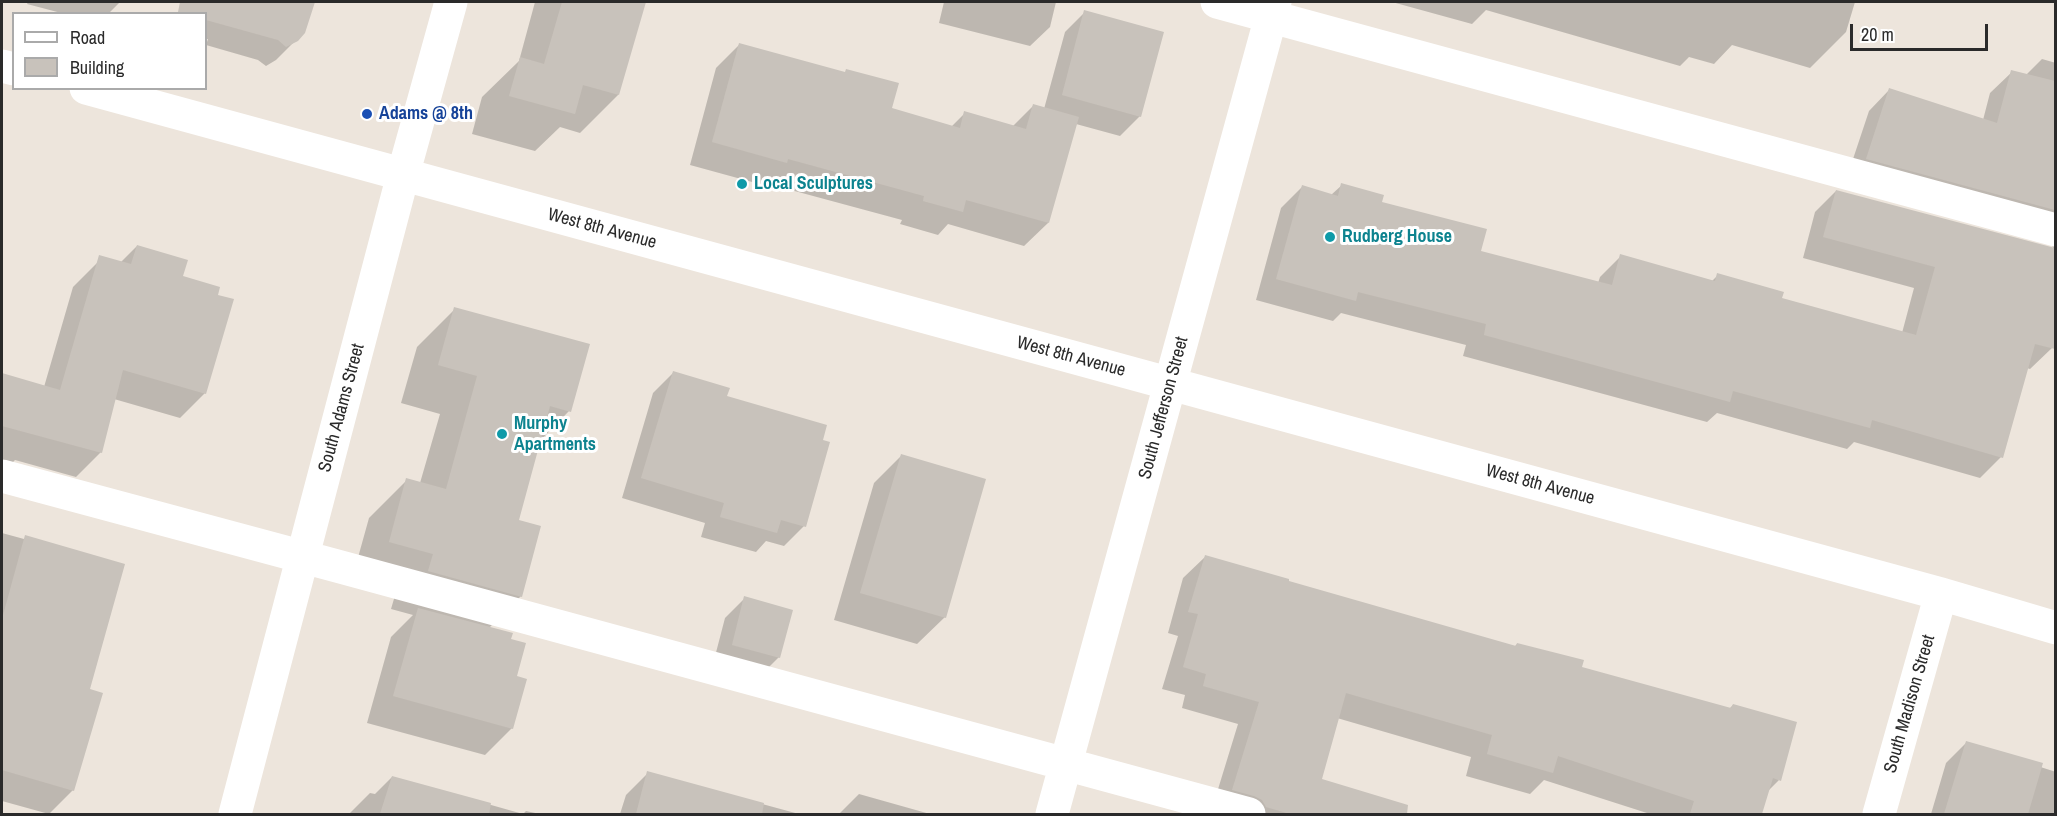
<!DOCTYPE html>
<style>
body{margin:0}
#map{position:relative;width:2057px;height:816px;overflow:hidden;background:#ede5dc;font-family:"Archivo Narrow",sans-serif}
canvas{display:block}
.frame{position:absolute;inset:0;border:3px solid #2a2a2a;pointer-events:none}
.legend{position:absolute;left:12px;top:12px;width:195px;height:78px;box-sizing:border-box;background:#fff;border:2px solid #aaa;margin:0;padding:8px 10px;list-style:none;font-size:18px;color:#2a2a2a}
.legend li{display:flex;align-items:center;gap:12px;height:30px}
.legend b{width:30px;border:2px solid #aaa}
.scale{position:absolute;left:1850px;top:24px;width:138px;height:27px;box-sizing:border-box;border:3px solid #2a2a2a;border-top:0;padding-left:8px;font-size:18px;line-height:21px;white-space:nowrap;color:#2a2a2a;-webkit-text-stroke:4px #fff;paint-order:stroke}
</style>
<div id="map">
<canvas width="2057" height="816"></canvas>
<div class="frame"></div>
<ul class="legend">
<li><b style="height:8px;background:#fff"></b>Road</li>
<li><b style="height:16px;background:#c8c2bb"></b>Building</li>
</ul>
<div class="scale">20 m</div>
</div>
<script>
const context = document.querySelector('canvas').getContext('2d');
context.lineJoin = 'round';
function paint(path, color) { context.fillStyle = color; context.fill(path, 'evenodd'); }
const toPath = rows => new Path2D(rows.map(r => 'M' + r).join(''));
function stroke(path, color, width, dash) { context.strokeStyle = color; context.lineWidth = width; context.lineCap = dash ? 'butt' : 'round'; context.setLineDash(dash || []); context.stroke(path); }
function drawText(font, color, halo, rows, align = 'center') {
  context.font = font + ' "Archivo Narrow",sans-serif'; context.lineWidth = 6; context.setLineDash([]); context.textBaseline = 'middle'; context.strokeStyle = halo; context.fillStyle = color; for (const [text, x, y, turn = 0] of rows) {
    context.save(); context.translate(x, y); context.rotate((+turn || 0) * Math.PI / 180); context.textAlign = isNaN(turn) ? turn : align; if (halo) context.strokeText(text, 0, 0); context.fillText(text, 0, 0); context.restore();
  }
}
paint(toPath([
 [28,2,120,2,108,14,65,14,27,4],
 [184,2,313,2,304,32,276,60,266,66,258,60,206,45,208,39,206,39,206,14,180,14],
 [535,2,644,2,618,95,580,133,560,127,535,151,472,134,482,97,519,61],
 [944,2,1056,2,1050,27,1030,46,939,23],
 [1392,2,1855,2,1846,32,1810,68,1732,45,1714,64,1689,57,1680,66,1486,10,1472,24],
 [1085,12,1140,116,1120,136,1076,124,1048,223,1024,246,948,224,938,235,900,224,902,220,765,183,763,185,690,165,716,68,739,45,890,109,951,127,965,113,1012,127,1033,106,1044,109,1065,32],
 [2042,59,2056,63,2056,334,2052,348,2030,369,2027,368,2001,457,1980,478,1854,442,1847,449,1717,413,1707,422,1463,356,1466,345,1341,313,1333,321,1256,300,1281,208,1302,187,1331,195,1342,185,1479,252,1598,283,1600,277,1621,256,1711,282,1718,275,1780,299,1902,333,1914,288,1803,258,1815,212,1836,191,2054,250,2049,238,1846,180,1869,111,1890,89,1983,120,1990,93,2012,72,2026,75],
 [137,246,182,277,205,393,180,418,114,399,101,452,76,477,15,460,2,473,2,375,44,387,73,287,98,262,121,262],
 [455,309,569,411,539,442,517,521,521,596,489,628,509,640,512,728,485,755,367,723,391,637,413,615,391,609,396,592,352,579,369,518,407,480,420,483,440,414,401,403,417,347],
 [673,373,726,398,804,526,784,546,766,541,756,552,701,537,705,523,622,498,653,393],
 [901,456,945,617,917,644,834,620,874,483],
 [2,533,24,539,88,690,73,790,49,814,2,801],
 [1205,557,1287,582,1514,647,1517,644,1580,669,1729,709,1733,705,1779,780,1767,792,1761,814,1650,814,1544,780,1530,794,1466,776,1471,757,1337,718,1320,780,1390,801,1386,814,1222,814,1211,812,1238,724,1182,708,1185,695,1162,689,1178,636,1168,633,1183,578],
 [745,598,779,657,759,677,713,664,725,618],
 [1966,743,2056,772,2056,814,1931,814,1946,763],
 [648,773,799,814,620,814,626,795],
 [392,777,523,814,526,811,540,814,349,814,370,793,375,794],
 [859,794,930,814,839,814]
]), '#0003');
paint(toPath([
 [180,2,315,2,305,33,298,41,286,47,278,40,206,20,206,14,178,12],
 [562,2,646,2,619,95,583,85,575,114,509,96,520,57,544,64],
 [1084,10,1164,32,1141,117,1062,95],
 [739,43,845,72,846,69,899,83,892,108,960,128,964,111,1026,129,1033,104,1079,117,1049,223,966,200,963,212,923,201,924,196,788,159,787,163,712,142],
 [2011,70,2055,81,2055,210,1866,159,1889,88,1997,123],
 [1341,183,1384,195,1382,202,1487,229,1481,251,1612,285,1620,254,1715,281,1717,273,1784,292,1782,298,1916,335,1935,267,1823,237,1836,190,2055,248,2055,349,2035,344,2003,458,1872,420,1870,428,1733,391,1730,402,1484,335,1486,324,1358,292,1356,301,1276,279,1302,185,1338,196],
 [137,245,188,260,183,276,220,287,218,295,234,299,206,394,123,370,102,453,2,426,2,373,60,390,99,255,131,264],
 [454,307,590,344,571,412,550,406,519,520,541,526,522,597,428,571,433,554,389,542,406,478,446,489,477,376,438,365],
 [673,371,730,388,727,396,827,425,823,440,830,442,806,527,781,520,777,533,720,517,724,503,641,478],
 [901,454,986,479,946,618,860,593],
 [25,535,125,564,90,689,103,693,74,791,2,770,2,619],
 [1205,555,1289,579,1289,581,1516,646,1517,643,1584,660,1582,667,1731,708,1733,704,1797,722,1781,781,1773,778,1762,814,1690,814,1694,801,1558,756,1553,773,1487,754,1492,735,1346,693,1322,779,1408,805,1407,814,1290,814,1266,807,1262,800,1254,796,1232,790,1259,702,1203,686,1206,674,1183,667,1198,614,1188,612],
 [744,596,793,610,780,658,732,645],
 [418,608,513,633,511,639,526,643,517,676,527,679,513,729,393,696],
 [1966,741,2043,763,2028,814,1944,814],
 [647,771,764,803,762,814,636,814],
 [392,776,491,803,489,814,380,814]
]), '#c8c2bb');
stroke(toPath([
 [1217,2,2056,230],
 [2,66,14,69],
 [86,88,1941,594,2056,628],
 [2,476,337,566,1249,814],
 [235,814,403,175,451,2],
 [1052,814,1275,2],
 [1879,814,1941,594]
]), '#fff', 33);
for (const [x, y, r, color] of [
 [367,114,6,"#1a4fb4"],
 [742,184,6,"#0f9aa8"],
 [1330,237,6,"#0f9aa8"],
 [502,434,6,"#0f9aa8"]
]) { const dot = new Path2D(); dot.arc(x, y, r, 0, 2 * Math.PI); context.fillStyle = color; context.fill(dot); stroke(dot, '#fff', 2); }
drawText('bold 18px', '#164399', '#fff', [
 ["Adams @ 8th",379,114]
], 'left');
drawText('bold 18px', '#0d838f', '#fff', [
 ["Local Sculptures",754,184],
 ["Rudberg House",1342,237],
 ["Murphy",514,424],
 ["Apartments",514,445]
], 'left');
drawText('18px', '#2a2a2a', '#fff', [
 ["West 8th Avenue",602,229,15],
 ["West 8th Avenue",1071,357,15],
 ["South Adams Street",342,408,-75],
 ["South Jefferson Street",1164,408,-75],
 ["West 8th Avenue",1540,485,15],
 ["South Madison Street",1910,704,-74]
]);
</script>
